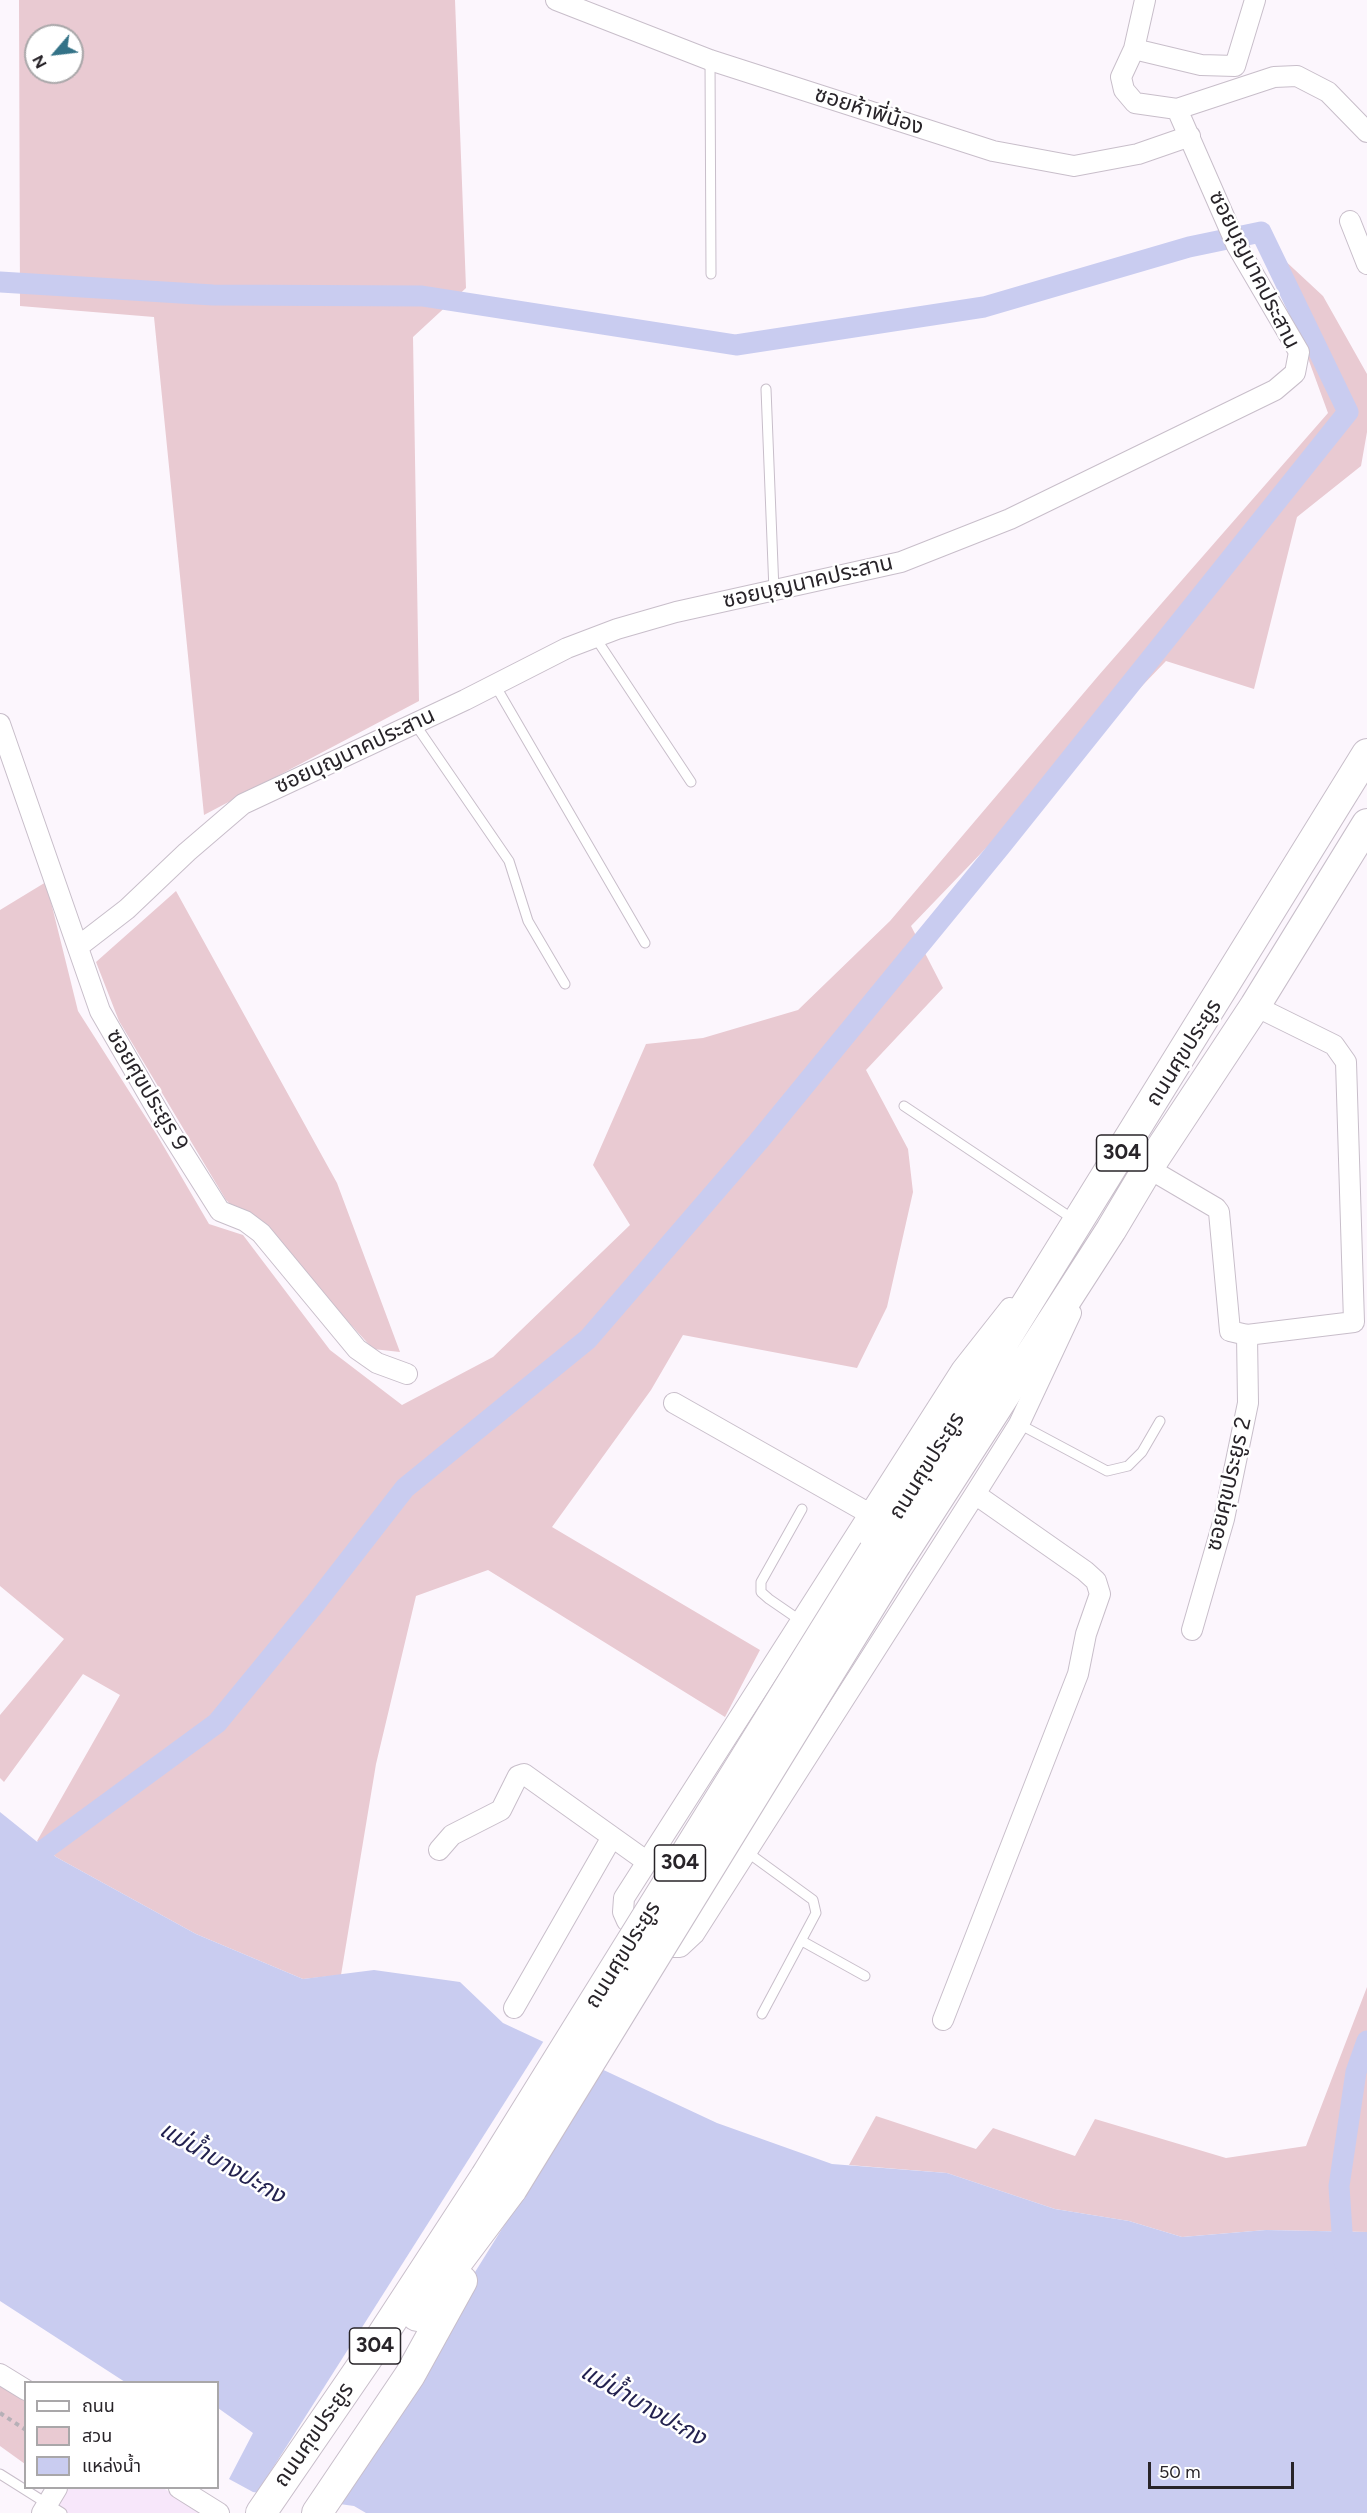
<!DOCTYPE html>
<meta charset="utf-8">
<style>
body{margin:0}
#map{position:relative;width:1367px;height:2513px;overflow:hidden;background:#fcf6fd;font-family:Figtree,"Noto Sans Thai",sans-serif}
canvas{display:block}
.legend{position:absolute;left:24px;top:2381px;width:195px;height:108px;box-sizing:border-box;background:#fff;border:2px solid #a9a7a9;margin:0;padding:8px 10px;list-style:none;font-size:18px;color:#282429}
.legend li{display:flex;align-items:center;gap:12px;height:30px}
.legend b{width:30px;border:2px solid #a9a7a9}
.north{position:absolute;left:24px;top:24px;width:60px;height:60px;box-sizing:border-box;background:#fff;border:2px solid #a9a7a9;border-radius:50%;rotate:242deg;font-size:16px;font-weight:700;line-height:24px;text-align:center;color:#282429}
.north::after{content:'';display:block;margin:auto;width:21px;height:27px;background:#337287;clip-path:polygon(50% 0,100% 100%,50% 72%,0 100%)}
.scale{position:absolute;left:1148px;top:2462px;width:146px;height:27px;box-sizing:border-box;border:3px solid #282429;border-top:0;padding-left:8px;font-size:18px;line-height:21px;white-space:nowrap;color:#282429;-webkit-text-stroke:4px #fff;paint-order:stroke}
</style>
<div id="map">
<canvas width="1367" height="2513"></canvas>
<ul class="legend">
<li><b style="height:8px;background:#fff"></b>ถนน</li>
<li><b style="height:16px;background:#e9cad2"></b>สวน</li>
<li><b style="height:16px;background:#c9ccf0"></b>แหล่งน้ำ</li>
</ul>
<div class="north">N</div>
<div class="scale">50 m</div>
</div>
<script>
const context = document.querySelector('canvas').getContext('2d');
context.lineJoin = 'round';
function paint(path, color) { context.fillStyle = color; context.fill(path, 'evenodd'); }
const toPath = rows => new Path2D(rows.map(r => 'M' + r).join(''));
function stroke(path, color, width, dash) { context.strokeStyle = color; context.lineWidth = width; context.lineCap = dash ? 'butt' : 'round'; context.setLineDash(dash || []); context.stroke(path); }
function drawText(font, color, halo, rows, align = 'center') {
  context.font = font + ' Figtree,"Noto Sans Thai",sans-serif'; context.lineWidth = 5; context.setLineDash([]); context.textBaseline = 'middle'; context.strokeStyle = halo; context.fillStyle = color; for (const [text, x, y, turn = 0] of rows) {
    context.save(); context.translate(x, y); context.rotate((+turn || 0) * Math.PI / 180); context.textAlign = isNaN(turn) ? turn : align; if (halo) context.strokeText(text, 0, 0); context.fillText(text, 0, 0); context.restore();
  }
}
paint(toPath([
 [67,2488,163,2488,204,2513,51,2513]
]), '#f7e7fa');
paint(toPath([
 [19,0,455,0,466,288,413,337,419,701,204,815,154,317,20,306],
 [36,36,72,36,72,72,36,72],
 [1266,243,1323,296,1367,374,1367,432,1361,466,1297,517,1254,689,1166,661,911,926,943,988,866,1070,908,1149,913,1192,887,1307,857,1368,683,1335,651,1390,552,1527,760,1650,725,1717,488,1570,416,1596,376,1764,341,1975,303,1979,196,1934,56,1857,37,1841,120,1695,83,1674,4,1782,0,1778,0,1715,64,1639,0,1586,0,910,46,882,78,1011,157,1135,209,1224,243,1235,330,1350,402,1405,493,1357,630,1225,593,1165,646,1044,703,1038,798,1010,890,921,1099,675,1328,413],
 [176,891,337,1183,400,1352,373,1349,314,1284,226,1200,119,1021,96,962],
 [1367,1987,1367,2232,1266,2230,1182,2237,1129,2221,1055,2209,947,2173,849,2165,876,2116,976,2149,993,2128,1075,2156,1095,2119,1226,2158,1306,2146],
 [0,2383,25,2399,25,2464,0,2446]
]), '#e9cad2');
paint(toPath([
 [0,1812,56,1857,196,1934,303,1979,374,1970,460,1982,503,2023,717,2123,832,2164,947,2173,1055,2209,1129,2221,1182,2237,1266,2230,1367,2232,1367,2513,366,2513,354,2506,253,2492,229,2479,253,2433,218,2408,218,2382,125,2382,0,2301]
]), '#c9ccf0');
paint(toPath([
 [545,2039,603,2067,329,2506,255,2496]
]), '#fcf6fd');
stroke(toPath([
 [0,282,213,295,422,296,736,345,984,307,1189,247,1261,232,1348,412,1000,847,758,1142,588,1339,405,1488,314,1605,217,1723,0,1882],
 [1344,2262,1339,2186,1356,2072,1367,2041]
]), '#c9ccf0', 21);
const lane = toPath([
 [710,60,711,274],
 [766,389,774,591],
 [595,637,691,782],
 [495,685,645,943],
 [415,724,509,861,528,921,565,984],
 [904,1106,1073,1219],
 [1019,1424,1107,1471,1128,1466,1142,1452,1160,1421],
 [801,1621,769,1599,761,1592,761,1582,802,1509],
 [747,1852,813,1900,816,1913,762,2014],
 [802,1941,865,1976],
 [0,2474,62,2513]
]);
const street = toPath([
 [556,0,710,60,993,151,1074,166,1138,154,1190,136],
 [1145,0,1134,49,1121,77,1124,90,1135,103,1177,109,1274,77,1297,76,1328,92,1367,132],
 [1134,49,1201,65,1235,66,1255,0],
 [1350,221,1367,264],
 [0,724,100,1011,167,1127,220,1211,245,1221,261,1233,357,1349,377,1363,407,1374],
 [79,946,127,909,187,852,243,804,465,700,567,648,617,629,676,612,901,562,1010,519,1275,390,1295,373,1299,352,1237,246,1177,109],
 [1148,1168,1216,1208,1219,1212,1230,1331,1247,1335,1354,1322,1346,1062,1334,1045,1255,1006],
 [1010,1308,962,1369,624,1898,623,1912,627,1921,669,1947,680,1947,694,1934,975,1494,1019,1424,1071,1313],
 [674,1403,870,1514],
 [1192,1630,1224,1519,1248,1403,1247,1335],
 [439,1850,452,1835,501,1810,518,1776,524,1774,646,1861],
 [514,2008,612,1837],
 [943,2020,1078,1674,1086,1634,1100,1594,1096,1581,1085,1571,975,1494],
 [0,2374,26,2390],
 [179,2488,219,2513],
 [42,2513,57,2488]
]);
const primary = toPath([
 [874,1551,1367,754],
 [896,1564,1111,1230,1148,1168,1255,1006,1367,824],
 [417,2316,512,2189],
 [261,2513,366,2360,486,2176],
 [317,2513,410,2375,462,2281]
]);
stroke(lane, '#c8beca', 11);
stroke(street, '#c8beca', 22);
stroke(primary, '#c8beca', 32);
stroke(toPath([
 [0,2413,26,2430]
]), '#b6b0b7', 4, [4.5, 4.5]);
stroke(lane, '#fff', 9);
stroke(street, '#fff', 20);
stroke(primary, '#fff', 30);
const primaryBridge = toPath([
 [486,2176,874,1551],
 [512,2189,896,1564]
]);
stroke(primaryBridge, '#c8beca', 32, []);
stroke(primaryBridge, '#fff', 30);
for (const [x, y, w] of [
 [1122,1153,51],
 [680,1863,51],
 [375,2346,51]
]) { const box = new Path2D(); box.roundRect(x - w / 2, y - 18, w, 36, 4.5); context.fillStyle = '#fff'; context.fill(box); stroke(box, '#282429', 1.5); }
drawText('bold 21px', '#282429', null, [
 ["304",1122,1153],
 ["304",680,1863],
 ["304",375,2346]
]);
drawText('22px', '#282429', '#fff', [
 ["ซอยห้าพี่น้อง",869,111,18],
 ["ซอยบุญนาคประสาน",1254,270,63],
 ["ซอยบุญนาคประสาน",808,582,-13],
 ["ซอยบุญนาคประสาน",355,751,-25],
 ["ถนนศุขประยูร",1184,1053,-58],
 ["ซอยศุขประยูร 9",147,1090,59],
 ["ถนนศุขประยูร",927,1466,-58],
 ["ซอยศุขประยูร 2",1229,1484,-77],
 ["ถนนศุขประยูร",623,1955,-58],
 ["ถนนศุขประยูร",314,2435,-55]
]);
drawText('italic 24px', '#23224f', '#fff', [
 ["แม่น้ำบางปะกง",222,2163,30],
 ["แม่น้ำบางปะกง",643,2405,30]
]);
</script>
